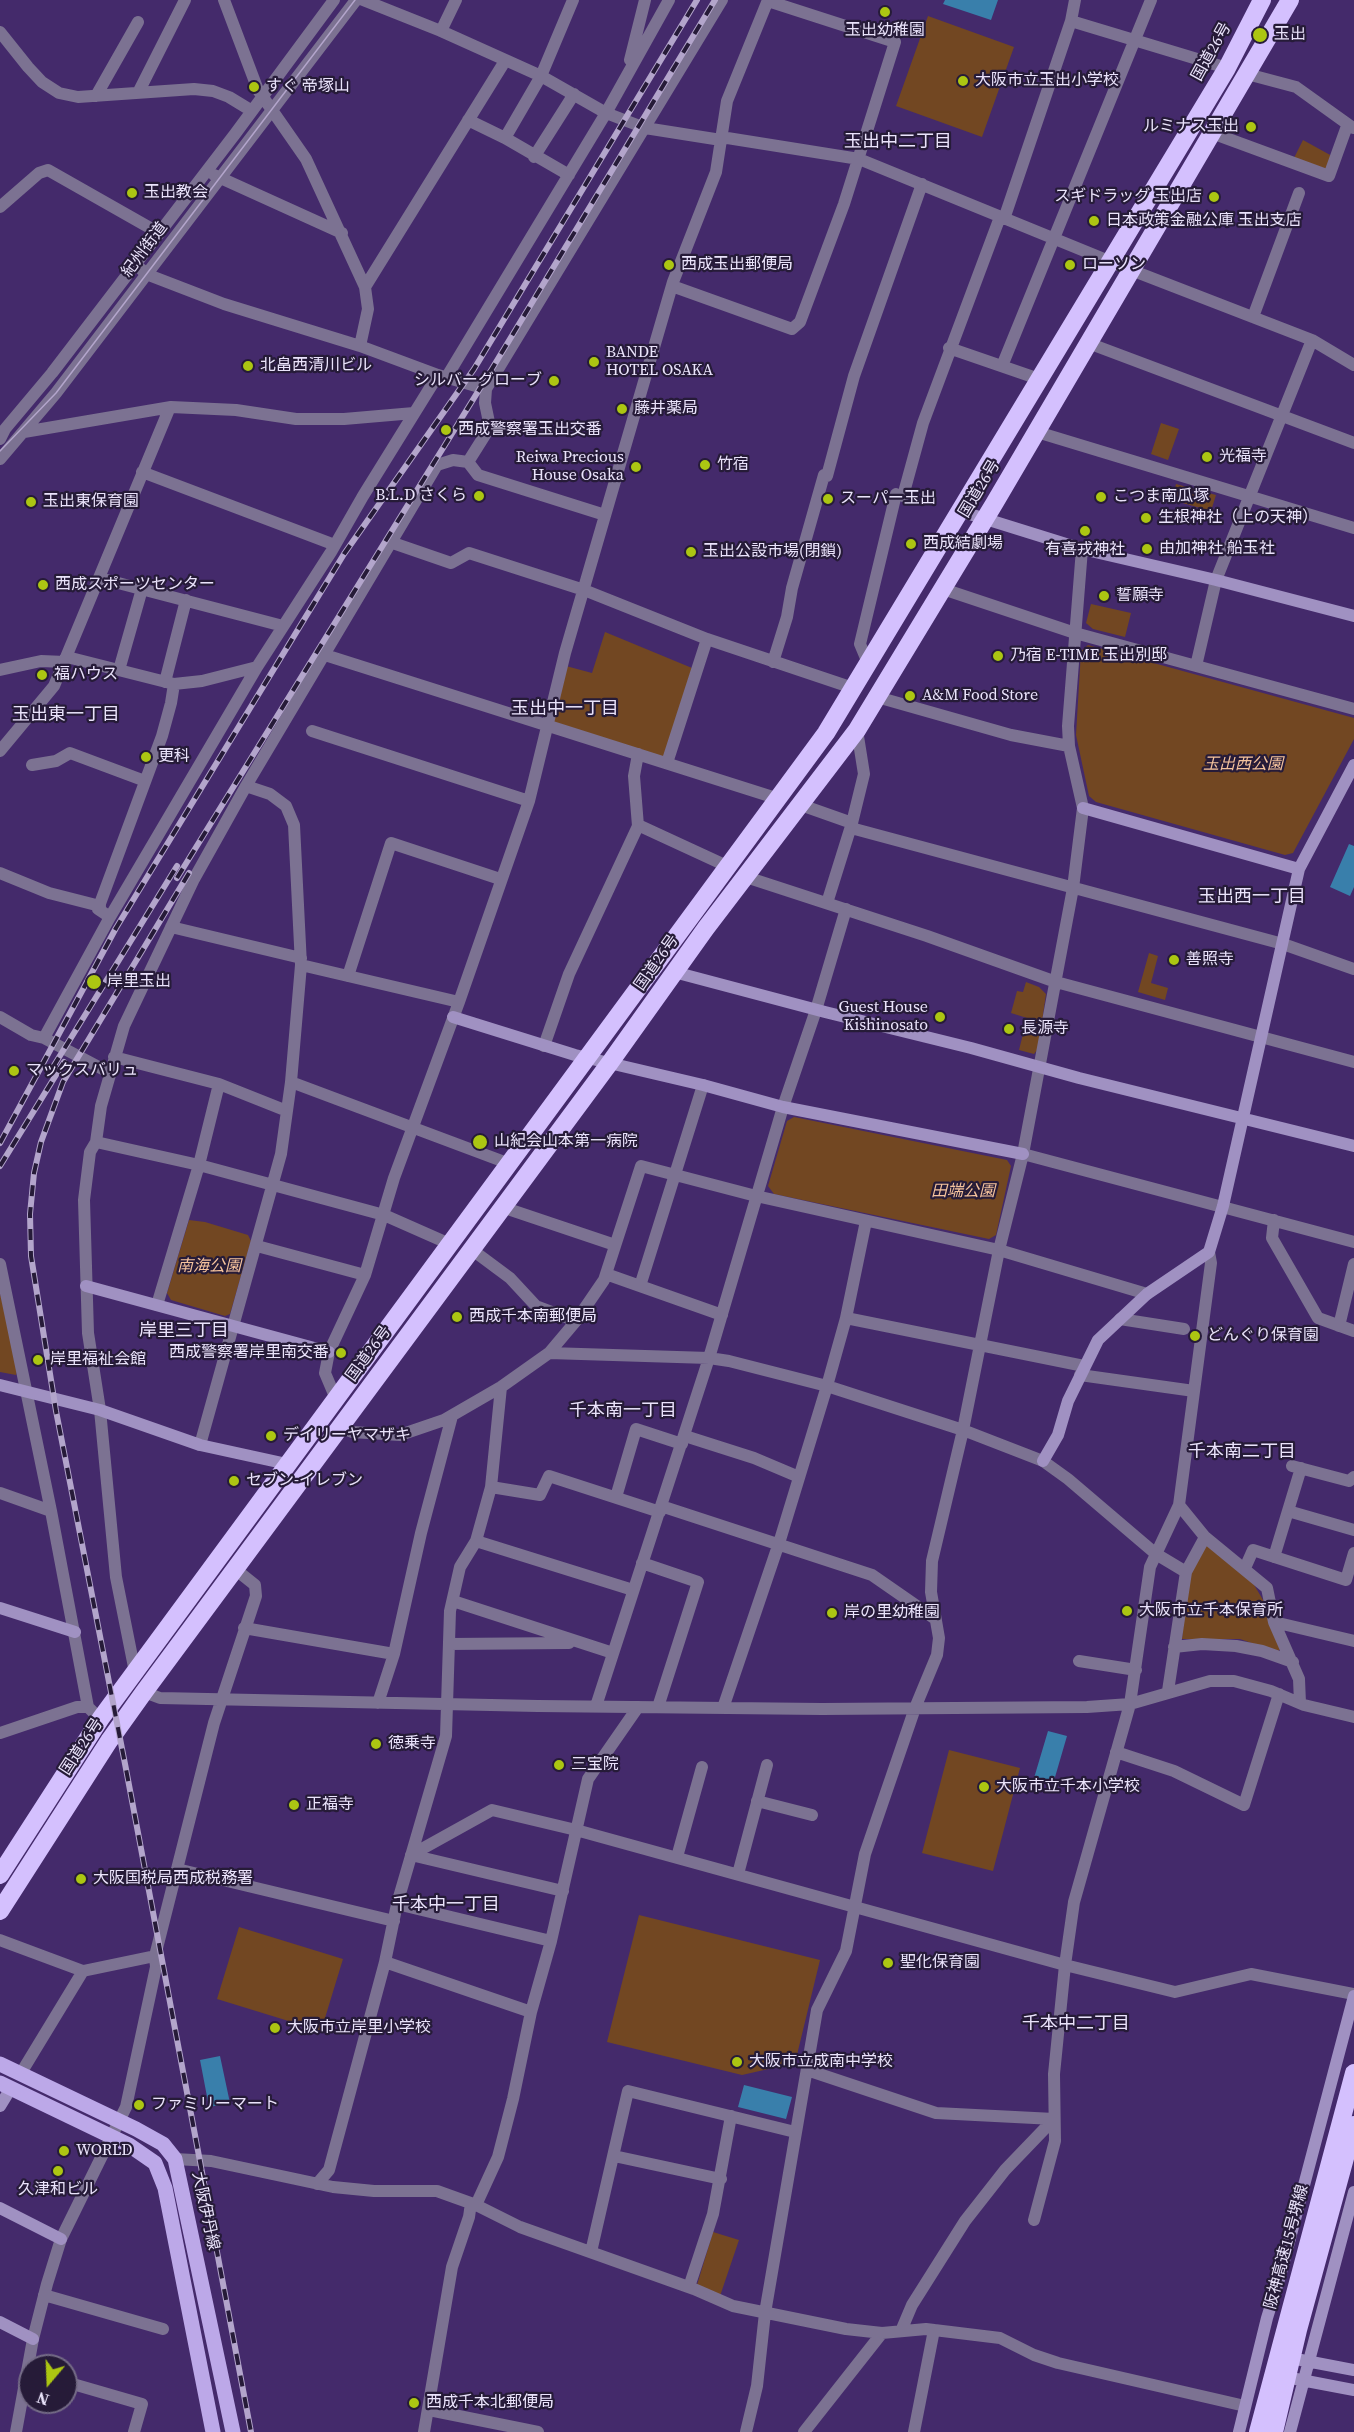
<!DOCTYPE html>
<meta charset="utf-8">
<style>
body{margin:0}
#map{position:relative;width:1354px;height:2432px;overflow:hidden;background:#442a6b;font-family:"Source Serif 4",serif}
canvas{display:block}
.north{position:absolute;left:18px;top:2354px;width:60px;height:60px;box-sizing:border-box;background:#261b38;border:2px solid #746b86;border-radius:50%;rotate:199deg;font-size:16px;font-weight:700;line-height:24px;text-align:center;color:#eae3fb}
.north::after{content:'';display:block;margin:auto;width:21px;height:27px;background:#acc612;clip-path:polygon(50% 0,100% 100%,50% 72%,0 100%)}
</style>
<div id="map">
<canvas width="1354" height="2432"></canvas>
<div class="north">N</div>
</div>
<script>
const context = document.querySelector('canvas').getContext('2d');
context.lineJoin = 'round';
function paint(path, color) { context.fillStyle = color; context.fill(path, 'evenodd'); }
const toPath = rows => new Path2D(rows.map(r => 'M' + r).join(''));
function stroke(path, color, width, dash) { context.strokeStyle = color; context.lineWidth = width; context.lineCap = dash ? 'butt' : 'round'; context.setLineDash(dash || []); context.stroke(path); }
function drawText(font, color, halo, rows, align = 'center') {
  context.font = font + ' "Source Serif 4","Noto Sans JP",serif'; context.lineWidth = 4.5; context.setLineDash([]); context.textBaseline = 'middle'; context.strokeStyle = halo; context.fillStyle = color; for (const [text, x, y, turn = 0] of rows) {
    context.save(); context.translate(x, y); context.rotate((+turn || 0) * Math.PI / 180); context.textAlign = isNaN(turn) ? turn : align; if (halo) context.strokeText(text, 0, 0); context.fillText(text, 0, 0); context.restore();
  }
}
paint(toPath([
 [928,16,1014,47,982,137,896,106],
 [1303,140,1332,156,1327,169,1294,158],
 [1161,423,1179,429,1168,460,1151,454],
 [1176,484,1216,495,1211,511,1172,500],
 [1091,604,1131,613,1125,637,1093,629,1086,623],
 [605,632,692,668,663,759,555,724,552,720,566,666,592,673],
 [1088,645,1354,718,1354,739,1293,853,1285,855,1096,802,1089,796,1076,735,1081,651],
 [1149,953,1158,956,1151,983,1168,988,1165,1000,1138,992],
 [1026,982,1039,987,1046,994,1038,1049,1034,1054,1019,1050,1027,1018,1011,1013,1017,991,1023,992],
 [794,1117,1007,1160,1011,1166,996,1235,989,1239,774,1194,768,1186,787,1121],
 [189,1220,205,1222,248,1235,251,1241,230,1314,225,1316,171,1300,167,1293],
 [0,1293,18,1368,16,1375,0,1372],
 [1209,1545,1253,1583,1266,1605,1283,1647,1277,1652,1240,1639,1182,1639,1188,1578,1203,1546],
 [949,1750,1020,1768,993,1871,922,1853],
 [639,1915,820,1960,795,2063,742,2075,607,2042],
 [239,1927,343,1959,321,2031,217,1999],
 [713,2232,739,2240,720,2296,697,2285]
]), '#724722');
paint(toPath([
 [945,0,998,0,991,20,943,4],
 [1349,844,1354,846,1354,887,1350,896,1330,887],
 [1048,1731,1067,1736,1053,1784,1034,1778],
 [220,2056,230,2103,209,2107,200,2060],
 [744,2085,792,2097,786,2119,738,2107]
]), '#397fab');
stroke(toPath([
 [224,0,258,90,306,159,365,287,368,309,360,346],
 [363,0,441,31,541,76,606,113,645,128,721,140],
 [1071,21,1227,68],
 [441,31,456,0],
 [0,32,28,67,42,82,59,93,78,97,194,89,213,91,229,97,252,111],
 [630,60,645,0],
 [1247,74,1296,87,1353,128],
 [138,93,185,0],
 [96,96,138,22],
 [468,120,505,138,569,175],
 [1212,133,1329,176,1347,126],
 [721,137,859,159,1131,270,1312,340,1354,365],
 [505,138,541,76,573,0],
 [534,157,574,94],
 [214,175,342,233],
 [0,207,39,173,48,170,159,233],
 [1004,219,1071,21,1075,0],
 [141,269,146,274,224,304,360,346,438,375,486,389],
 [672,286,792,329,800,322,844,204,895,42,768,1],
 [365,287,505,61],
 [1253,317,1299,193],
 [1088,343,1354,443],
 [949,348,1039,379],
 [1002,366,1151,0],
 [446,378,606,113,669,0],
 [24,432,171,407,236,410,296,419,344,419,414,413],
 [1037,432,1354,528],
 [0,439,5,429,52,373,235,134,334,0],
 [0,459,56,393,356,0],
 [468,462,490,427,485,403,486,389,722,0],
 [142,472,335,545],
 [827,476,854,376,922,184],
 [903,496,923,423,1000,217],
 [390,542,451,563,469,553,584,590,707,639,853,688],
 [99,578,283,626],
 [943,589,1075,633,1354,709],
 [325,655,779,799],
 [67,657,174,684,202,681,257,667],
 [773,662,787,617,792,588,824,475],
 [868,663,860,644,896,494],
 [1196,666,1216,580,1312,340],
 [0,670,41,661,65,662],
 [119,670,142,589],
 [165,682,186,600],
 [877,697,1011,735,1069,746],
 [312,731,529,801],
 [0,751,54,686,170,407],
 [667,763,707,639],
 [32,765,56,761,70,753,145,781],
 [801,805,852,823,864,774,857,730],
 [638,825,729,867],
 [851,828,1283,944,1354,969],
 [0,873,49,893,100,906],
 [746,877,927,936,1056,982,1354,1062],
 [827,903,852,823],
 [846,909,816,1010,783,1107,709,1358,729,1361,827,1386,963,1430,1043,1461,1068,1479,1156,1554,1186,1572],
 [110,917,257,667,331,552,363,496,438,375],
 [171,927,301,958],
 [301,965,459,1002],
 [348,976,391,843,500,879],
 [0,1017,31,1035,44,1038,110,1073],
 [44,1038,110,917,98,909,162,736,171,703,174,684],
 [544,1046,569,974,638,826,634,776,638,754],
 [114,1057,219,1084,287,1111],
 [291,1082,510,1164],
 [96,1142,199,1165,384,1215,452,1245],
 [1023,1154,1354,1242],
 [502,1207,615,1245],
 [1274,1220,1272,1238,1318,1318,1354,1331],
 [257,1246,365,1275],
 [471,1249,510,1278,536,1306,576,1321],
 [0,1264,51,1511,88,1707],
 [606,1274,722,1315],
 [640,1286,703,1085],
 [157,1305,199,1165,219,1084],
 [846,1318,1084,1366],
 [1120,1319,1184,1329],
 [1339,1326,1354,1264],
 [549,1353,576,1321,604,1280,641,1166,756,1196,999,1250,1147,1294],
 [1080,1375,1194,1391],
 [336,1399,325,1373,329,1352,365,1275,394,1178,459,1002,529,801,565,653,673,282,716,172,727,101,768,0],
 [339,1427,352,1432,400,1435,444,1420,501,1387,549,1353,709,1358,596,1706],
 [685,1436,754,1458,799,1477],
 [200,1445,281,1154,291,1082,301,965,294,825,286,806,270,794,246,786],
 [1292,1466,1349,1481,1354,1477],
 [491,1487,540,1495,549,1476,660,1512],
 [0,1493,51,1511],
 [616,1497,636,1429,682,1444],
 [661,1506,872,1575,934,1618],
 [1288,1511,1354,1530],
 [1205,1537,1267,1588,1274,1622,1299,1679,1300,1703],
 [476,1541,633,1590],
 [1274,1557,1301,1468],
 [642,1563,698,1582,658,1707],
 [1245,1568,1253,1550,1346,1580,1354,1553],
 [453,1601,613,1653],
 [1274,1622,1354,1641],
 [244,1628,394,1654],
 [449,1644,569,1643],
 [1174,1647,1202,1644,1236,1646,1262,1651,1293,1662],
 [1079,1661,1136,1670],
 [135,1672,116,1577,100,1410,88,1333,84,1200,90,1152,96,1142,101,1106,124,1026,194,879,246,786,437,465,453,460,468,462,478,475,605,515],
 [1168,1691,1186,1572,1205,1537,1179,1505],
 [144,1692,160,1698,538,1706,822,1709,1087,1707,1130,1704,1210,1681,1234,1681,1271,1691,1304,1705,1354,1717],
 [378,1703,394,1654,421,1533,452,1416],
 [723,1708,780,1540,827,1386,846,1318,866,1221],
 [0,1733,77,1707,88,1707,93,1712],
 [1116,1752,1174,1771,1244,1805,1279,1694],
 [757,1801,812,1815],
 [411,1855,492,1810,576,1830,1065,1965,1175,1992,1251,1974,1354,1994],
 [411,1855,563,1891],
 [677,1857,702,1767],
 [177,1869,394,1921],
 [738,1874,767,1765],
 [397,1904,551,1941],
 [0,1940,83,1971,155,1956,156,1967,126,2107,61,2239,47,2284,33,2339,16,2432],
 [155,1956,214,1723,256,1596,255,1585,235,1569],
 [385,1962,531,2012],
 [807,2070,936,2113,1054,2119],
 [21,2073,83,1971],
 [614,2156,721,2179],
 [175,2159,211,2161,333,2187,374,2191,437,2191,476,2205,520,2227,694,2289,733,2306,846,2329,882,2333,926,2329,1000,2338,1034,2355,1058,2363,1245,2406],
 [317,2184,329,2170,385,1962,397,1904,446,1736,450,1611,460,1567,476,1541,491,1487,501,1387],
 [476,2205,498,2157,513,2099,531,2012,551,1941,588,1779,638,1707],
 [1034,2220,1055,2141,1054,2074,1065,1965,1074,1902,1130,1704,1150,1567,1179,1505,1211,1263,1209,1252],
 [591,2252,628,2091,795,2132],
 [689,2287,713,2214,731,2116],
 [44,2295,163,2329],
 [901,2331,912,2305,965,2221,1005,2170,1054,2119],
 [66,2382,142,2404,134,2432],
 [429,2410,538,2432],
 [424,2432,452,2267,469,2217,471,2203],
 [746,2432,757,2386,765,2313,817,2010,846,1951,865,1854,915,1708,937,1655,939,1638,931,1592,932,1561,963,1430,999,1250,1023,1154,1073,888,1083,808,1069,746,1068,726,1082,549],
 [804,2432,882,2333],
 [914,2432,934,2330]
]), '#7c7292', 12);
stroke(toPath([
 [960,511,1082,549,1216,580,1354,616],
 [1083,808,1299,869],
 [674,972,825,1012,971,1048,1079,1078,1354,1146],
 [453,1017,575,1055,703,1085,783,1107,1023,1154],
 [86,1286,329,1352],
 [0,1385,100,1410,200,1445,287,1464],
 [1043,1461,1058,1435,1068,1401,1098,1340,1147,1294,1209,1252,1223,1206,1299,869,1354,765],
 [0,1608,75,1632],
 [0,2106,11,2088],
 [0,2208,61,2239],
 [0,2322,33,2339],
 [1301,2360,1354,2370],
 [1296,2379,1354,2390],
 [1239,2432,1267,2318,1280,2276,1354,1996],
 [1290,2432,1354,2192]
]), '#a091c2', 12);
stroke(toPath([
 [0,2064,136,2129,163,2144,175,2159,233,2432],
 [0,2083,129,2145,155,2163,165,2188,213,2432]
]), '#bca8e8', 15);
stroke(toPath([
 [0,1875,101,1718,826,733,1227,68,1262,0],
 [0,1911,109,1741,144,1692,609,1064,706,928,857,730,994,504,1290,0]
]), '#d4c0fe', 18);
stroke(toPath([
 [0,451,56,393,355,0]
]), '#b3a5cb', 1.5);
const rail = toPath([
 [189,873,63,1082,41,1142,34,1173,30,1214,31,1256,56,1411,126,1769,251,2432],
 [177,878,487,377,715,0],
 [53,1067,177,866],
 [0,1143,116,928,344,554,474,369,697,0],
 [0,1166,64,1062]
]);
stroke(rail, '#b3a5cb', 6);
stroke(rail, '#261b38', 4, [11]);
stroke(toPath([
 [1258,2432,1354,2073],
 [1274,2432,1298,2330,1354,2125]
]), '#d4c0fe', 18);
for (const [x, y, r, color] of [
 [885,12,6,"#acc612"],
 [1260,35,8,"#acc612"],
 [963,81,6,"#acc612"],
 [254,87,6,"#acc612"],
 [1251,127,6,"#acc612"],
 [132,193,6,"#acc612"],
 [1214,197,6,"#acc612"],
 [1094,221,6,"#acc612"],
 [669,265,6,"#acc612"],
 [1070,265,6,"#acc612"],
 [594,362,6,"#acc612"],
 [248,366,6,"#acc612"],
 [554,381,6,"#acc612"],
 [622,409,6,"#acc612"],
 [446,430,6,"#acc612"],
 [1207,457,6,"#acc612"],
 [705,465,6,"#acc612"],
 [636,467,6,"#acc612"],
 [479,496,6,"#acc612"],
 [1101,497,6,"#acc612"],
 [828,499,6,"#acc612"],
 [31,502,6,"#acc612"],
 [1146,518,6,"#acc612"],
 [1085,531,6,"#acc612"],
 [911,544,6,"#acc612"],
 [1147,549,6,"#acc612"],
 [691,552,6,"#acc612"],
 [43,585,6,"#acc612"],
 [1104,596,6,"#acc612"],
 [998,656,6,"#acc612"],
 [42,675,6,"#acc612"],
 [910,696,6,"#acc612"],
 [146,757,6,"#acc612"],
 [1174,960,6,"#acc612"],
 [94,982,8,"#acc612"],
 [940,1017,6,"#acc612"],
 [1009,1029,6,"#acc612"],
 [14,1071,6,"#acc612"],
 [480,1142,8,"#acc612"],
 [457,1317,6,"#acc612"],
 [1195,1336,6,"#acc612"],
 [341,1353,6,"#acc612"],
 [38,1360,6,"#acc612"],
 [271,1436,6,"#acc612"],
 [234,1481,6,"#acc612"],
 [1127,1611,6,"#acc612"],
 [832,1613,6,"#acc612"],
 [376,1744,6,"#acc612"],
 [559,1765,6,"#acc612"],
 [984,1787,6,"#acc612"],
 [294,1805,6,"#acc612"],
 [81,1879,6,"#acc612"],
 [888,1963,6,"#acc612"],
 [275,2028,6,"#acc612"],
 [737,2062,6,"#acc612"],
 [139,2105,6,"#acc612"],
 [64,2151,6,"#acc612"],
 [58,2171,6,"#acc612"],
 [414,2403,6,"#acc612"]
]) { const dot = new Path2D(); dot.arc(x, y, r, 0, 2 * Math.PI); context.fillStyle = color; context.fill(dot); stroke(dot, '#261b38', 2); }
drawText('16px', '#eae3fb', '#261b38', [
 ["玉出幼稚園",885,31,"center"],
 ["玉出",1274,35],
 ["大阪市立玉出小学校",975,81],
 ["すぐ 帝塚山",266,87],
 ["ルミナス玉出",1239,127,"right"],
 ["玉出教会",144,193],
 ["スギドラッグ 玉出店",1202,197,"right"],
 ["日本政策金融公庫 玉出支店",1106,221],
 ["西成玉出郵便局",681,265],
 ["ローソン",1082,265],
 ["BANDE",606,353],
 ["HOTEL OSAKA",606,371],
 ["北畠西清川ビル",260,366],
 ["シルバーグローブ",542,381,"right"],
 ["藤井薬局",634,409],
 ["西成警察署玉出交番",458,430],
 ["光福寺",1219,457],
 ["Reiwa Precious",624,458,"right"],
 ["House Osaka",624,476,"right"],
 ["竹宿",717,465],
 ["B.L.D さくら",467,496,"right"],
 ["こつま南瓜塚",1113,497],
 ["スーパー玉出",840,499],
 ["玉出東保育園",43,502],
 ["生根神社（上の天神）",1158,518],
 ["西成結劇場",923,544],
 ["由加神社 船玉社",1159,549],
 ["有喜戎神社",1085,550,"center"],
 ["玉出公設市場(閉鎖)",703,552],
 ["西成スポーツセンター",55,585],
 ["誓願寺",1116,596],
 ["乃宿 E-TIME 玉出別邸",1010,656],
 ["福ハウス",54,675],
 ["A&M Food Store",922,696],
 ["更科",158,757],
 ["善照寺",1186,960],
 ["岸里玉出",107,982],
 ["Guest House",928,1008,"right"],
 ["Kishinosato",928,1026,"right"],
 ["長源寺",1021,1029],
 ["マックスバリュ",26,1071],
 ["山紀会山本第一病院",494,1142],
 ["西成千本南郵便局",469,1317],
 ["どんぐり保育園",1207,1336],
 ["西成警察署岸里南交番",329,1353,"right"],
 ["岸里福祉会館",50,1360],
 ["デイリーヤマザキ",283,1436],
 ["セブン-イレブン",246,1481],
 ["大阪市立千本保育所",1139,1611],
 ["岸の里幼稚園",844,1613],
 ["徳乗寺",388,1744],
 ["三宝院",571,1765],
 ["大阪市立千本小学校",996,1787],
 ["正福寺",306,1805],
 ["大阪国税局西成税務署",93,1879],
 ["聖化保育園",900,1963],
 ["大阪市立岸里小学校",287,2028],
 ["大阪市立成南中学校",749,2062],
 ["ファミリーマート",151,2105],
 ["WORLD",76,2151],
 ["久津和ビル",58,2190,"center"],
 ["西成千本北郵便局",426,2403]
], 'left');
drawText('16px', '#eae3fb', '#261b38', [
 ["国道26号",1212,52,-61],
 ["紀州街道",145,250,-53],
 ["国道26号",980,489,-59],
 ["国道26号",657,963,-55],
 ["国道26号",369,1354,-54],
 ["国道26号",82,1747,-57],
 ["大阪伊丹線",205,2211,78],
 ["阪神高速15号堺線",1287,2247,-75]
]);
drawText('italic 16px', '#f5c39d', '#261b38', [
 ["玉出西公園",1243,765],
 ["田端公園",963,1192],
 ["南海公園",209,1267]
]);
drawText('18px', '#eae3fb', '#261b38', [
 ["玉出中二丁目",898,142],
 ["玉出中一丁目",565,709],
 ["玉出東一丁目",66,715],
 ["玉出西一丁目",1252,897],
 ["岸里三丁目",184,1331],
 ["千本南一丁目",623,1411],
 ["千本南二丁目",1242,1452],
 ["千本中一丁目",446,1905],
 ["千本中二丁目",1076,2024]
]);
</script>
